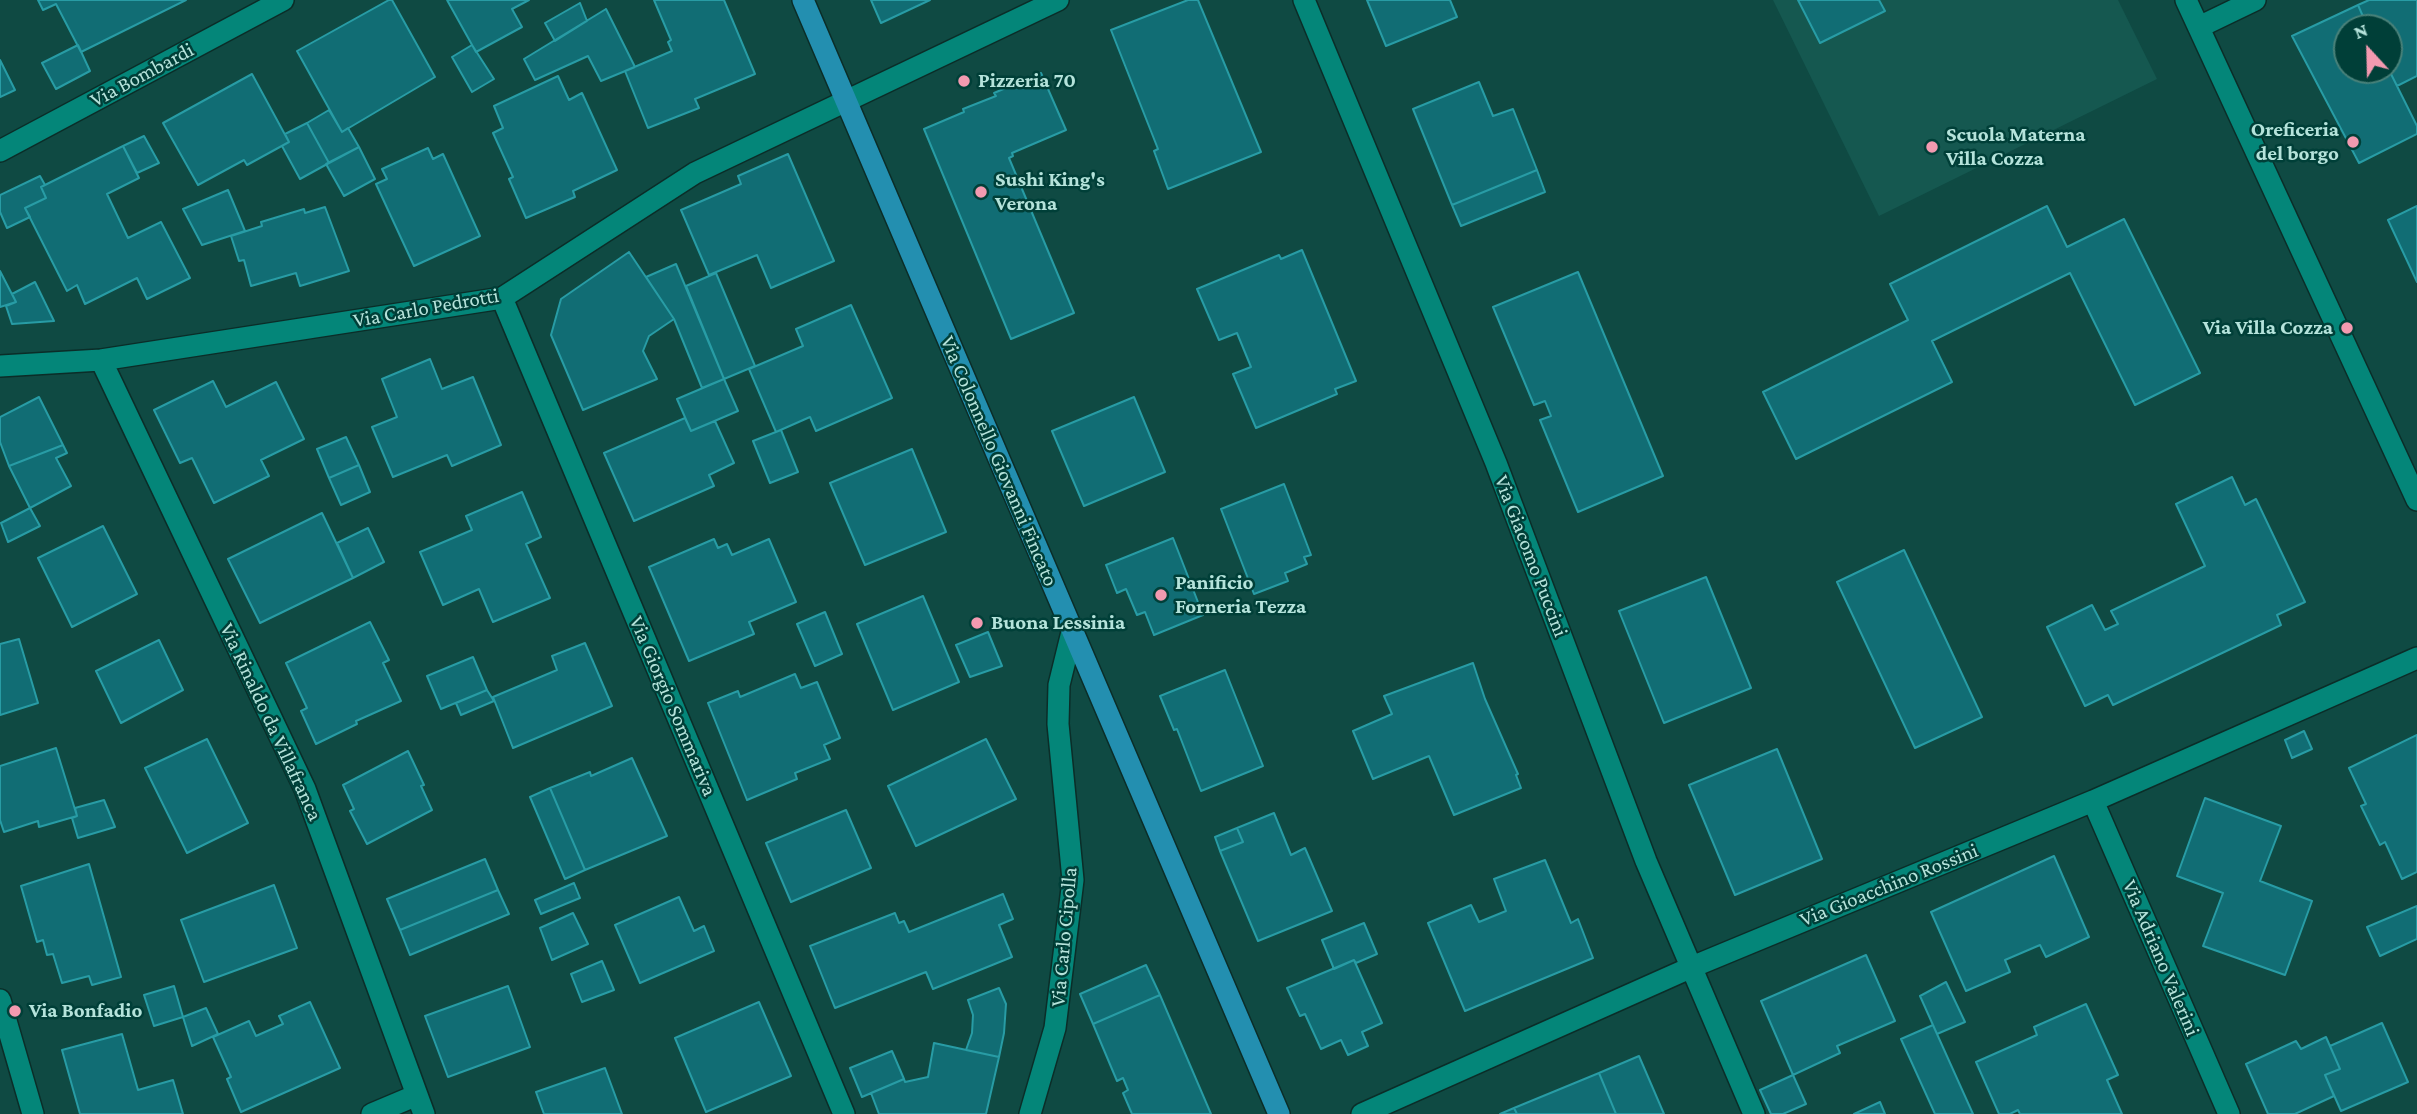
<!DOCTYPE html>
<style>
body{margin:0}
#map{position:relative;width:2417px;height:1114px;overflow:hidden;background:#0f4a43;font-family:"Crimson Pro",serif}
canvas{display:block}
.north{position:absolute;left:2333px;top:14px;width:70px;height:70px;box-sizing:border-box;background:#003f38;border:2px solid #488179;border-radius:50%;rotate:338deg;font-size:19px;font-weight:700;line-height:28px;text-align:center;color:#b5e3db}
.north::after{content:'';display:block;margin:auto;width:24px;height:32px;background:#f29ab0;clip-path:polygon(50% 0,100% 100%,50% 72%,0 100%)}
</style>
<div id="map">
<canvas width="2417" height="1114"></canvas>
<div class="north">N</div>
</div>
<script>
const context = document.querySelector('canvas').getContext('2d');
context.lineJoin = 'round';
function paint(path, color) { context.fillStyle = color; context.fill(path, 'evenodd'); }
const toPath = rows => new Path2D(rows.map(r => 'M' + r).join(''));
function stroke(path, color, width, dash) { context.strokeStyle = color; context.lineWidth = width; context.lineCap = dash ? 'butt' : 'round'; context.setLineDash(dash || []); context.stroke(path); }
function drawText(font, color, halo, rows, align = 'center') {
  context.font = font + ' "Crimson Pro",serif'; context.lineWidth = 5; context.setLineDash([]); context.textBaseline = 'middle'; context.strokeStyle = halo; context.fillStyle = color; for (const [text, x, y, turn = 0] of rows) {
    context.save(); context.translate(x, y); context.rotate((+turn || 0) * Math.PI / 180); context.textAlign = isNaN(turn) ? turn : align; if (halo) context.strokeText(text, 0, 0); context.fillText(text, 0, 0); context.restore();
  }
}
paint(toPath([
 [1773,0,2118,0,2157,79,1879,216]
]), '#155850');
const building = toPath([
 [38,0,186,0,81,52,56,4,43,10,38,0],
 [389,0,392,0,435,77,342,132,297,51,389,0],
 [447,0,529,0,512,9,522,27,476,52,447,0],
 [654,0,724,0,755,74,695,99,699,108,648,128,625,71,672,51,668,42,671,40,654,0],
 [871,0,930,0,881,23,871,0],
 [1188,0,1198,0,1261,152,1168,189,1154,151,1158,149,1111,30,1188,0],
 [1367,0,1450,0,1457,17,1386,46,1367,0],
 [1798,0,1879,0,1885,11,1820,43,1798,0],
 [2369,0,2417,0,2417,76,2397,86,2389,70,2389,66,2393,64,2389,56,2389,28,2368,28,2358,5,2369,0],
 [580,3,587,21,555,41,545,23,580,3],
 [2358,5,2368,28,2347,28,2347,70,2369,70,2371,75,2382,70,2389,70,2417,126,2417,134,2359,163,2292,36,2358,5],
 [606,9,635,67,601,81,588,56,535,80,524,59,606,9],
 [78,45,90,71,56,89,42,63,78,45],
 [472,45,494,79,472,92,452,57,472,45],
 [0,60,15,90,0,97,0,60],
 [1041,73,1066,130,1012,153,1013,156,1009,158,1074,313,1011,339,924,129,964,112,963,109,996,96,994,93,1041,73],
 [252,74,289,142,247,165,244,160,198,185,163,123,252,74],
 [558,76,569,100,582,93,617,170,573,191,575,197,526,218,509,179,513,177,493,133,503,128,494,106,558,76],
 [1479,82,1493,116,1513,109,1537,170,1452,205,1413,109,1479,82],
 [329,110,342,132,348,128,359,147,329,163,307,123,329,110],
 [307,123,329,163,300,179,282,146,289,142,285,134,307,123],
 [144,136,159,163,137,173,123,146,144,136],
 [123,146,139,178,107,194,128,238,161,222,190,278,147,299,137,278,85,304,77,285,67,291,25,208,46,198,41,187,123,146],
 [359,147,375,179,344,196,326,164,359,147],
 [428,148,433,159,443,154,480,236,414,266,376,184,387,179,382,169,428,148],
 [788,154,834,261,771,288,757,255,709,275,681,210,741,184,738,176,788,154],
 [1537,170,1545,192,1461,226,1452,205,1537,170],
 [40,176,45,185,41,187,46,198,25,208,30,217,7,228,0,212,0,195,40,176],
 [228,190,245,231,202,245,183,209,228,190],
 [2047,206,2067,247,2124,219,2200,373,2135,405,2070,273,1932,341,1952,382,1796,459,1763,392,1908,320,1890,284,2047,206],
 [2417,206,2417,282,2388,220,2417,206],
 [325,207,349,271,300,286,296,273,251,286,244,260,239,261,231,236,262,226,261,222,304,209,305,213,325,207],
 [1302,250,1356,381,1335,389,1337,394,1256,428,1233,374,1251,367,1237,333,1219,340,1197,289,1279,255,1281,259,1302,250],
 [629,252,674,319,649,336,643,351,657,379,583,410,551,335,561,299,629,252],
 [676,264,724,379,702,388,674,319,646,277,676,264],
 [0,271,16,302,0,307,0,271],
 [1578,272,1663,476,1578,512,1540,420,1551,416,1545,401,1534,405,1493,307,1578,272],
 [716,273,755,366,724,379,686,286,716,273],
 [35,282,54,321,12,324,6,306,16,302,12,294,35,282],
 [851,305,892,398,816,431,810,417,776,432,749,369,803,346,796,329,851,305],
 [430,359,442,389,473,377,501,445,452,466,447,455,393,477,372,427,397,417,382,379,430,359],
 [724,379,738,411,691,431,677,399,724,379],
 [213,381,226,407,276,382,304,439,261,460,269,476,214,503,192,458,180,463,154,410,213,381],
 [39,397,63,445,9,466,0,442,0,417,39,397],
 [1134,397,1165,472,1084,506,1052,431,1134,397],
 [685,418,691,431,715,421,734,463,709,475,714,486,634,521,604,453,685,418],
 [781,430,798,472,770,483,753,441,781,430],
 [346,437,359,465,329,478,317,449,346,437],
 [63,445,67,453,56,458,71,486,30,508,9,466,63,445],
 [912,449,946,532,865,565,830,483,912,449],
 [359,465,370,492,341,505,329,478,359,465],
 [2232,477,2245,505,2256,499,2305,602,2277,615,2281,625,2113,705,2108,695,2085,706,2047,627,2092,605,2105,630,2118,624,2111,611,2205,566,2176,504,2232,477],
 [1284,484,1311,555,1304,557,1307,564,1285,573,1288,581,1254,594,1221,509,1284,484],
 [522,492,541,537,526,544,550,598,493,622,479,589,443,605,420,552,472,530,466,516,522,492],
 [30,508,40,526,8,542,1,523,30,508],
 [322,513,353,578,260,623,228,559,322,513],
 [103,526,137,594,72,627,38,558,103,526],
 [368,528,384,562,353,578,337,543,368,528],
 [1173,538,1203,615,1154,635,1145,612,1137,615,1126,589,1117,593,1106,565,1173,538],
 [714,539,718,548,727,544,732,555,769,539,796,602,749,622,754,634,689,661,649,567,714,539],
 [1904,550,1982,717,1915,748,1837,582,1904,550],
 [1706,577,1751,688,1664,723,1619,611,1706,577],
 [923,596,959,682,893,710,857,624,923,596],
 [825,612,842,654,815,666,797,624,825,612],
 [370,622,389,660,383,663,401,701,356,721,357,724,316,744,301,711,307,708,286,663,370,622],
 [988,632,1002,666,970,677,956,645,988,632],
 [19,639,38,703,0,715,0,644,19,639],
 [159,640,183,690,121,723,96,671,159,640],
 [585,643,612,706,513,748,493,697,557,670,552,656,585,643],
 [473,657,487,690,441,709,427,676,473,657],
 [1473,663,1485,699,1518,774,1516,775,1521,788,1454,815,1429,756,1373,779,1353,731,1392,714,1384,696,1473,663],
 [1225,670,1263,766,1201,791,1177,729,1174,730,1160,696,1225,670],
 [795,674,801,688,817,682,840,738,824,745,830,759,795,773,797,779,747,800,708,703,738,691,740,697,795,674],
 [487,690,494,701,461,715,456,703,487,690],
 [2304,731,2312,749,2292,758,2285,740,2304,731],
 [2417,735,2417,872,2402,879,2385,842,2380,845,2361,806,2366,804,2349,768,2417,735],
 [207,739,248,823,187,853,145,768,207,739],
 [986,739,1016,799,916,846,888,786,986,739],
 [56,748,77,816,39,827,38,821,4,832,0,820,0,766,56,748],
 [1777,749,1822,859,1735,895,1689,785,1777,749],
 [408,751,424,785,421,786,432,810,367,844,350,811,354,809,343,785,408,751],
 [632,758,667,836,585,870,550,788,590,772,591,776,632,758],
 [550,788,585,870,565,879,530,797,550,788],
 [2205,798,2281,826,2260,881,2312,901,2285,975,2203,946,2223,893,2177,876,2205,798],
 [104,800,115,827,78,838,72,818,77,816,75,808,104,800],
 [846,810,871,868,791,902,766,843,846,810],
 [1274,813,1291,855,1305,848,1332,911,1258,941,1220,851,1243,842,1237,828,1274,813],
 [1237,828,1243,842,1220,851,1215,837,1237,828],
 [2054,856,2089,937,2046,957,2040,945,2005,960,2010,972,1966,991,1931,912,2054,856],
 [485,859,498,890,400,930,387,899,485,859],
 [1545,860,1571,923,1578,919,1593,958,1465,1011,1428,923,1471,905,1479,922,1506,911,1494,879,1545,860],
 [89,864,121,977,92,985,89,976,62,983,53,954,47,955,43,940,37,942,21,886,89,864],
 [574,883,580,898,541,914,535,900,574,883],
 [274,885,297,948,204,982,181,920,274,885],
 [498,890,509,914,410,955,400,930,498,890],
 [1003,894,1013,919,999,925,1012,957,933,989,926,972,835,1008,810,946,895,913,899,923,904,921,909,932,1003,894],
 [679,897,694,931,704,926,714,951,640,983,615,925,679,897],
 [2417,906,2417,939,2380,956,2367,927,2417,906],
 [573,913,588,944,552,960,540,928,573,913],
 [1364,923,1377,954,1356,963,1354,960,1334,969,1322,940,1364,923],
 [1866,955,1895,1021,1837,1046,1840,1053,1793,1075,1761,1001,1866,955],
 [1354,960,1382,1023,1362,1032,1368,1046,1348,1055,1341,1040,1321,1049,1305,1014,1300,1016,1287,988,1354,960],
 [602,961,614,990,582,1002,571,974,602,961],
 [1146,965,1160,995,1093,1024,1080,994,1146,965],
 [1946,982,1965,1022,1937,1034,1920,996,1946,982],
 [174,986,183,1017,154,1026,144,995,174,986],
 [508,986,530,1047,448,1077,425,1016,508,986],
 [999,988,1006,1004,1004,1033,999,1057,966,1050,972,1033,973,1015,968,1000,999,988],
 [1160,995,1211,1114,1132,1114,1123,1093,1128,1090,1123,1078,1117,1081,1093,1024,1160,995],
 [310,1002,340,1068,241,1112,227,1079,231,1077,213,1037,249,1021,256,1036,283,1024,279,1016,310,1002],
 [759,1002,791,1076,706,1112,675,1038,759,1002],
 [2086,1004,2118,1075,2107,1080,2122,1114,2020,1114,2018,1110,2010,1114,1999,1114,1976,1062,2037,1035,2034,1027,2086,1004],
 [206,1008,218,1034,192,1046,183,1017,206,1008],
 [2382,1023,2408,1082,2341,1111,2325,1075,2340,1069,2330,1046,2382,1023],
 [1933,1025,1937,1034,1973,1114,1935,1114,1901,1039,1933,1025],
 [122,1034,138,1090,173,1080,183,1114,80,1114,62,1050,122,1034],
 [2326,1037,2340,1069,2325,1075,2334,1096,2295,1114,2268,1114,2246,1064,2296,1041,2301,1049,2326,1037],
 [934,1043,999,1057,986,1114,879,1114,871,1093,904,1079,905,1082,928,1077,934,1043],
 [892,1051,904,1079,862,1097,850,1068,892,1051],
 [1639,1056,1664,1114,1616,1114,1599,1073,1639,1056],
 [605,1068,622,1114,544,1114,536,1092,605,1068],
 [1599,1073,1616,1114,1517,1114,1514,1108,1599,1073],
 [1793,1075,1806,1104,1783,1114,1771,1114,1760,1090,1793,1075],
 [1880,1102,1885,1114,1854,1114,1880,1102],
 [1514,1108,1517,1114,1500,1114,1514,1108]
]);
paint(building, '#116d74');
stroke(building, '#289ca5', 2);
const minor = toPath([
 [1304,0,1496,463,1646,861,1754,1114],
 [2186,0,2417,500],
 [2199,27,2255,0],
 [0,151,283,0],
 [502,298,844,1114],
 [101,360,305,789,424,1114],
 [0,366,101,360,502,298,695,173,1058,0],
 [2093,801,2229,1114],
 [0,1000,33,1114],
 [372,1114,417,1095],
 [1030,1114,1055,1028,1073,880,1058,724,1059,685,1072,632],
 [1362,1114,1692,967,2093,801,2417,658]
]);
const major = toPath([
 [803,0,1279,1114]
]);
stroke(minor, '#0b2d28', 24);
stroke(major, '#0b2d28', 24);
stroke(minor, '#048679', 21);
stroke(major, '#238fb0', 21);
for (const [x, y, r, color] of [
 [964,81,7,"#f29ab0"],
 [2353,142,7,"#f29ab0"],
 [1932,147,7,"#f29ab0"],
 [981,192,7,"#f29ab0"],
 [2347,328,7,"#f29ab0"],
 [1161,595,7,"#f29ab0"],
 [977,623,7,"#f29ab0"],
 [15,1011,7,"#f29ab0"]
]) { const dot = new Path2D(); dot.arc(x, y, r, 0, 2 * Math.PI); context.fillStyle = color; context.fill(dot); stroke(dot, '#003f38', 2.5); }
drawText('21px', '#b5e3db', '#003f38', [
 ["Via Bombardi",142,75,-28],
 ["Via Carlo Pedrotti",426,308,-10],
 ["Via Colonnello Giovanni Fincato",999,461,67],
 ["Via Giacomo Puccini",1531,556,69],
 ["Via Giorgio Sommariva",673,706,67],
 ["Via Rinaldo da Villafranca",271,722,65],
 ["Via Gioacchino Rossini",1889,885,-22],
 ["Via Carlo Cipolla",1064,937,-85],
 ["Via Adriano Valerini",2161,958,67]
]);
drawText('bold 21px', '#b5e3db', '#003f38', [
 ["Pizzeria 70",978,81],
 ["Oreficeria",2339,130,"right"],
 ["del borgo",2339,154,"right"],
 ["Scuola Materna",1946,135],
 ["Villa Cozza",1946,159],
 ["Sushi King's",995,180],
 ["Verona",995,204],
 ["Via Villa Cozza",2333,328,"right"],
 ["Panificio",1175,583],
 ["Forneria Tezza",1175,607],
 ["Buona Lessinia",991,623],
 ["Via Bonfadio",29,1011]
], 'left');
</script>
